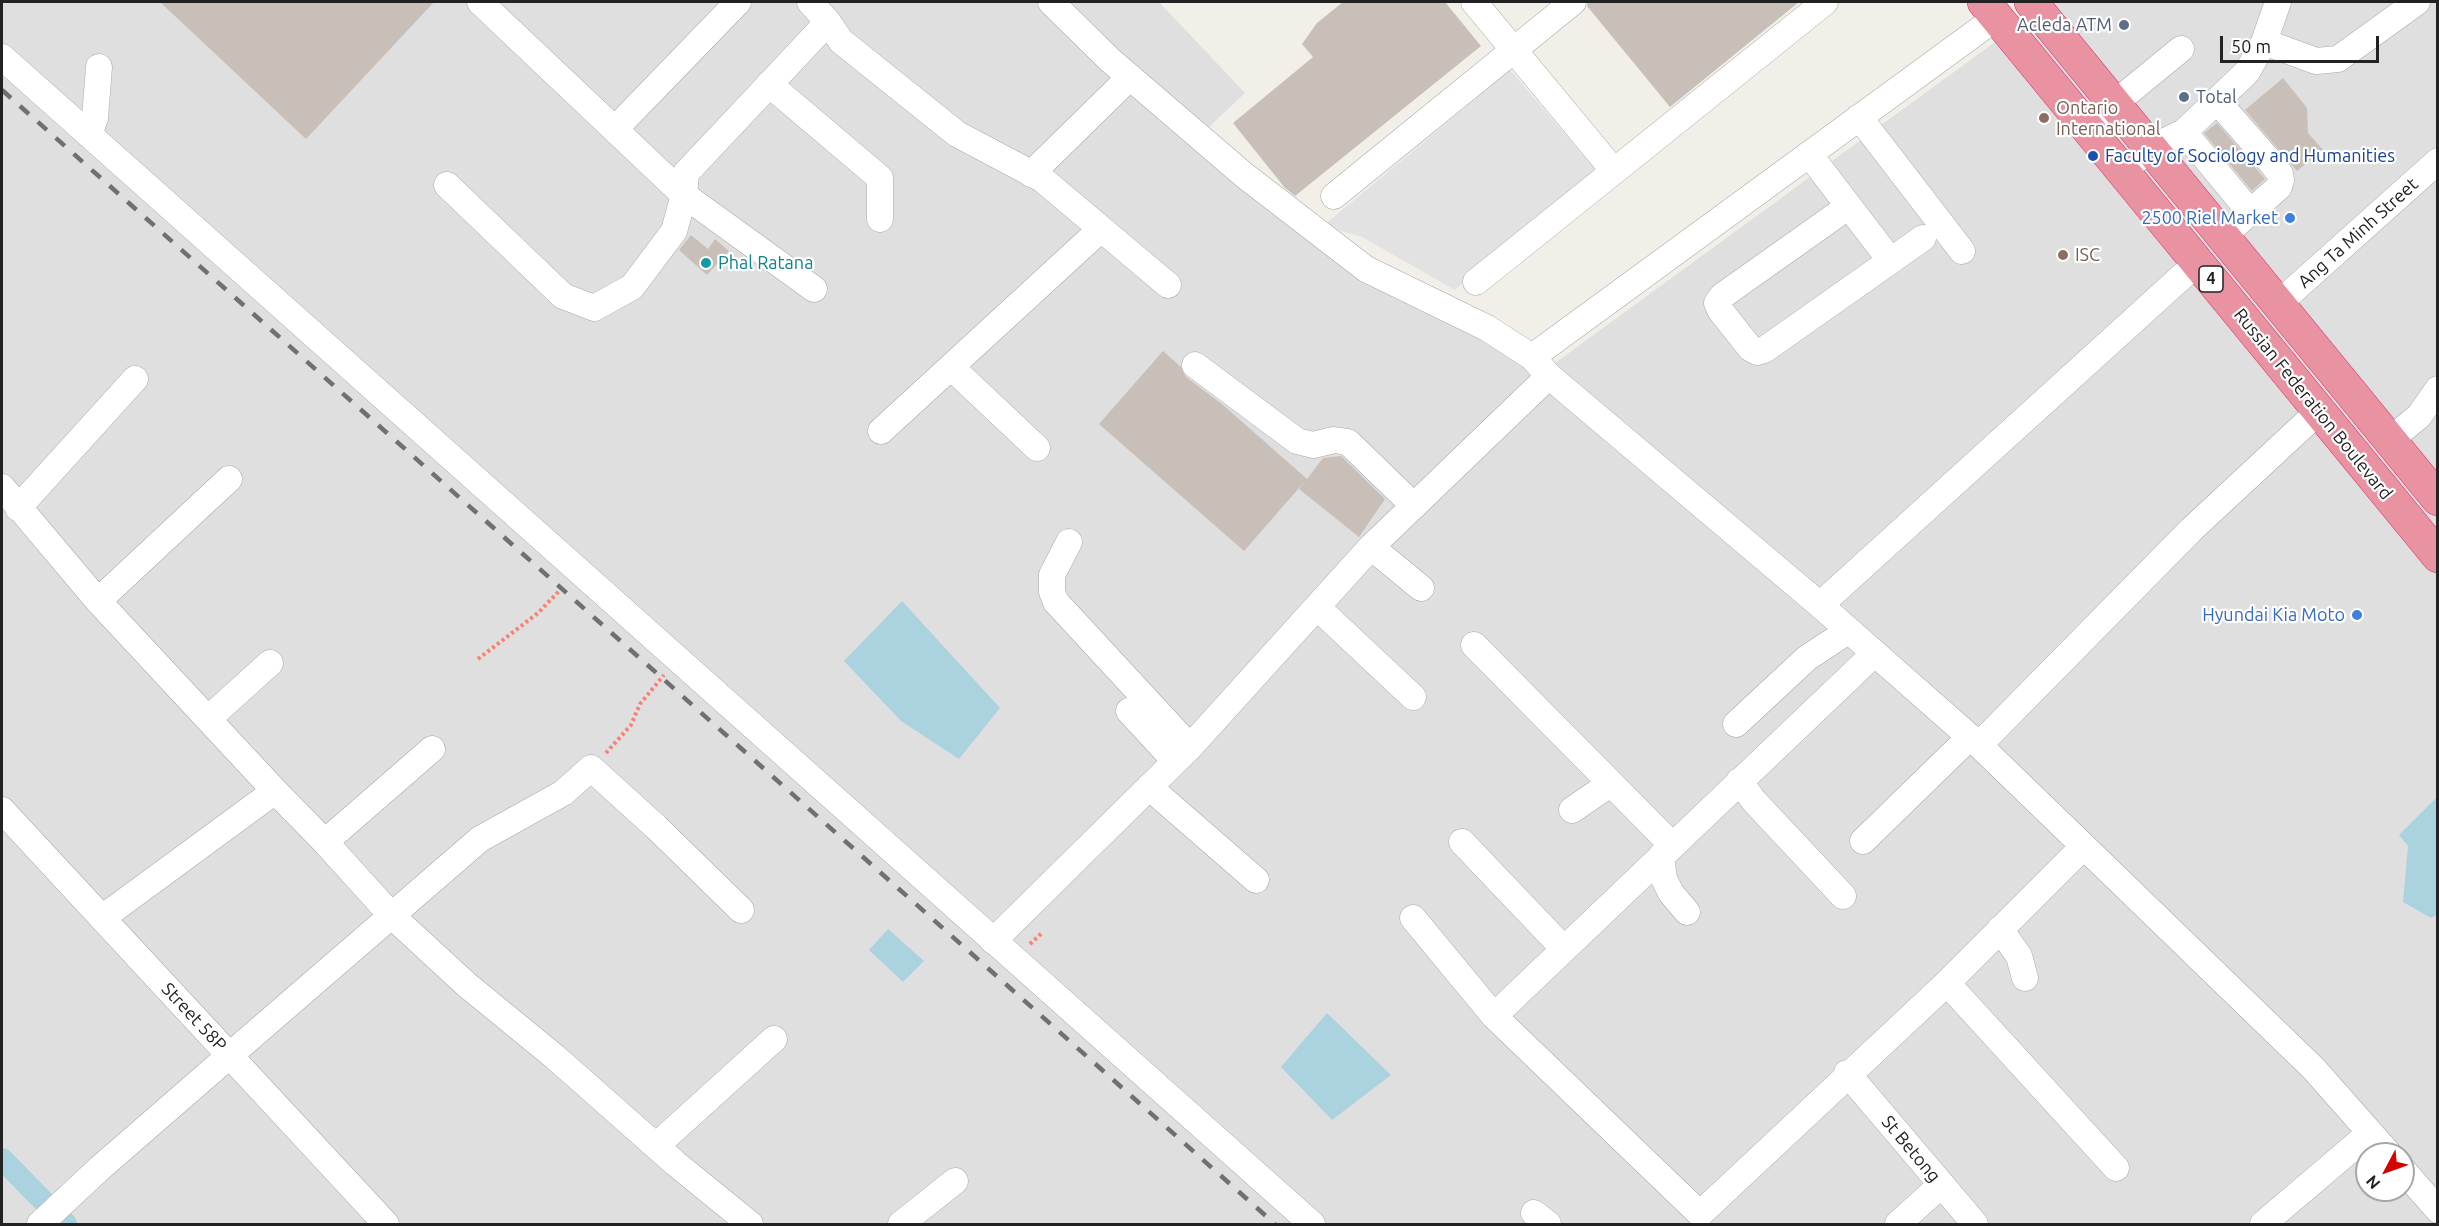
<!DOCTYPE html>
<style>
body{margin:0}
#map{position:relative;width:2439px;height:1226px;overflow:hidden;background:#f2efe9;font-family:Ubuntu,sans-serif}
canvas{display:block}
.frame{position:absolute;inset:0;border:3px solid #222;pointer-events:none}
.north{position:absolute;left:2355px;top:1142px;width:60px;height:60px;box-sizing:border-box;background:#fff;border:2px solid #a7a7a7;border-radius:50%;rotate:229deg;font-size:16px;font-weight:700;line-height:24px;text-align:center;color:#222}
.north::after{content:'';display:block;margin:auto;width:21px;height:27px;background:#d40000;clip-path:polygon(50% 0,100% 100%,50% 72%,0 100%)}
.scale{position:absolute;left:2220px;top:36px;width:159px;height:27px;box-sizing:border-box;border:3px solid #222;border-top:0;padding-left:8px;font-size:18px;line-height:21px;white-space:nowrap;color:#222;-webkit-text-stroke:4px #fff;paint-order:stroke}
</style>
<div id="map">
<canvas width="2439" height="1226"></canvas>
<div class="frame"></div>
<div class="north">N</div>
<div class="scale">50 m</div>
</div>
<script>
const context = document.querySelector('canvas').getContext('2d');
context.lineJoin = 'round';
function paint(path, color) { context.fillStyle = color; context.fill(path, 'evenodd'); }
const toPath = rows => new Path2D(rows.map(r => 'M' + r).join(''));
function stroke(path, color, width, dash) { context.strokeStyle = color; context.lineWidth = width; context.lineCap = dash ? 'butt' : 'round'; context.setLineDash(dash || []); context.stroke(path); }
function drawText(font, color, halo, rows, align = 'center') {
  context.font = font + ' Ubuntu,sans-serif'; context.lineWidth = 4.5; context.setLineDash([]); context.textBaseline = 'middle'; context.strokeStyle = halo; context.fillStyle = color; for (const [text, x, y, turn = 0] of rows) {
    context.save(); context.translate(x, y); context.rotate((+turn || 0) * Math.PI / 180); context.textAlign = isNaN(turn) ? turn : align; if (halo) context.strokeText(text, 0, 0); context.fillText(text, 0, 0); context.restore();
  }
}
paint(toPath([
 [2,2,1159,2,1245,93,1209,127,1313,222,1409,278,1507,326,1555,363,2006,34,2047,2,2437,2,2437,1224,2,1224],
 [2367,1154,2403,1154,2403,1190,2367,1190]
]), '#e0dfdf');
paint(toPath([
 [1510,70,1595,169,1455,290,1362,237,1323,226]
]), '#e2e2e2');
paint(toPath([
 [902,601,1000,708,959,759,901,721,844,661],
 [2437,797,2437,915,2431,918,2403,902,2408,846,2399,835],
 [888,929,924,961,903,982,869,950],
 [1327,1013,1391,1075,1332,1120,1281,1067]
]), '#aad3df');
stroke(toPath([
 [2,1159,66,1224]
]), '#aad3df', 22);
paint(toPath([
 [160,2,434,2,306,139],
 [1343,2,1445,2,1481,46,1295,196,1285,188,1233,123,1313,57,1302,44,1317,23],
 [1588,2,1799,2,1670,107,1587,6],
 [2283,78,2307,108,2308,133,2323,150,2297,171,2245,110],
 [2217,123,2265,179,2252,191,2204,133],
 [691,235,708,249,715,239,729,251,707,275,679,250],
 [1163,351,1181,367,1186,377,1223,405,1307,479,1323,458,1341,456,1385,499,1359,537,1299,489,1306,480,1244,551,1099,424]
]), '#c7bfb8');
const minor = toPath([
 [480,2,684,195,814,289],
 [810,2,828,22,841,41,957,134,1042,179,1168,285],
 [1051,2,1110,60,1244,175,1366,269,1487,328,1532,357,1549,376,1820,605,1979,745,2314,1069,2389,1154],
 [1474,2,1614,171],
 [2264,42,2316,61,2338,59,2417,2],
 [2,57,1312,1224],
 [769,84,880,178,880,219],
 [2218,102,2273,165,2280,174,2281,180,2279,187,2223,236],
 [1859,117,1962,251],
 [2087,126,2181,49],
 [616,128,738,2],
 [2184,132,2250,212],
 [89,135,95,118,99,67],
 [1809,154,1890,260],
 [2123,171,2151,148,2184,132,2247,72,2264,42,2278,2],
 [1031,174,1130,77],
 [447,185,563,296,594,308,632,287,674,231,684,195,686,173,828,22],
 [1334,196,1573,2],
 [1849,206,1722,296,1717,303,1720,310,1750,348,1757,352,1764,350,1923,238],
 [1476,282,1825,2],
 [2278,304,2438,161],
 [1532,357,1997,17],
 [1195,365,1297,441,1313,445,1334,440,1348,442,1414,506],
 [951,367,1037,448],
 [881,431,1101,229],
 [2390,440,2419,416,2438,389],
 [2,487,98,601,275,791],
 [18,508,135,379],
 [1069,542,1052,575,1052,592,1056,602,1190,747],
 [1371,547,1421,588],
 [98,601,229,479],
 [1820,605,2198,262],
 [1317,607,1413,697],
 [1474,645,1672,845],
 [1874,654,1494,1016,1700,1214,1947,983,2083,847],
 [1129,711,1175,761],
 [208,719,270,663],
 [1736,724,1807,658,1848,631],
 [1979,745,2192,529,2319,411],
 [1739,781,1754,801,1843,896],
 [1149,787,1256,880],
 [2,810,386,1224],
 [1572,810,1610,784],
 [1863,841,1970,737],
 [325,842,432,749],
 [1462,842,1564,949],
 [1661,856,1664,879,1671,893,1687,912],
 [102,918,275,791,325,842,392,916,467,985,555,1057,675,1163,750,1224],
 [1413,918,1494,1016],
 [2000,929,2019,956,2025,978],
 [993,941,1190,747,1371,547,1549,376],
 [1947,983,2116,1168],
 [1847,1073,1975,1224],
 [657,1145,774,1039],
 [2403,1170,2438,1210],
 [1534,1213,1548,1224],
 [40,1224,100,1168,229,1056,480,839,563,793,591,768,656,827,741,910],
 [901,1224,955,1181],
 [1898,1224,1941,1185],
 [2263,1224,2370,1133]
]);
const highway = toPath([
 [1984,2,2438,556],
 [2031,2,2438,499]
]);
stroke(minor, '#a9a9a9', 27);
stroke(highway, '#dc2a67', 34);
stroke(toPath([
 [478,659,538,613,563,587],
 [606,753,631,725,640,704,664,675],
 [1030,944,1043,932]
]), '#fa8072', 4, [3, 3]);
stroke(minor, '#fff', 26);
stroke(highway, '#e892a2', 33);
stroke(toPath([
 [2,90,1275,1224]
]), '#707070', 4.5, [12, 12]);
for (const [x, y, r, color] of [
 [2124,25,6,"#5c6f8a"],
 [2184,97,6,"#5c6f8a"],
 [2044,118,6,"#8d6e63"],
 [2093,156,6,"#1a4fb4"],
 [2290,218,6,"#3f7fe0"],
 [2063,255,6,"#8d6e63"],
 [706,263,6,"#0f9aa8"],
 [2357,615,6,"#3f7fe0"]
]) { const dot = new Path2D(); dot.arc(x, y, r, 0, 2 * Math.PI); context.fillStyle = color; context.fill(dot); stroke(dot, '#fff', 2); }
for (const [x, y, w] of [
 [2211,279,24]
]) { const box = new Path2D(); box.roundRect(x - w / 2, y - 13, w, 26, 4.5); context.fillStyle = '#fff'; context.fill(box); stroke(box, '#222', 1.5); }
drawText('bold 16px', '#222', null, [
 ["4",2211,279]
]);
drawText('18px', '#4e5e75', '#fff', [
 ["Acleda ATM",2112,25],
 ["Total",2196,97,"left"]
], 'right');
drawText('18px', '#785e54', '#fff', [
 ["Ontario",2056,108],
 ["International",2056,129],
 ["ISC",2075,255]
], 'left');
drawText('18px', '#164399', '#fff', [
 ["Faculty of Sociology and Humanities",2105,156]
], 'left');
drawText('18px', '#366cbe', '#fff', [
 ["2500 Riel Market",2278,218],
 ["Hyundai Kia Moto",2345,615]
], 'right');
drawText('18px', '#222', '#fff', [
 ["Ang Ta Minh Street",2358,233,-42],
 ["Russian Federation Boulevard",2313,404,51],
 ["Street 58P",194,1017,47],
 ["St Betong",1911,1149,50]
]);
drawText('18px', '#0d838f', '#fff', [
 ["Phal Ratana",718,263]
], 'left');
</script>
